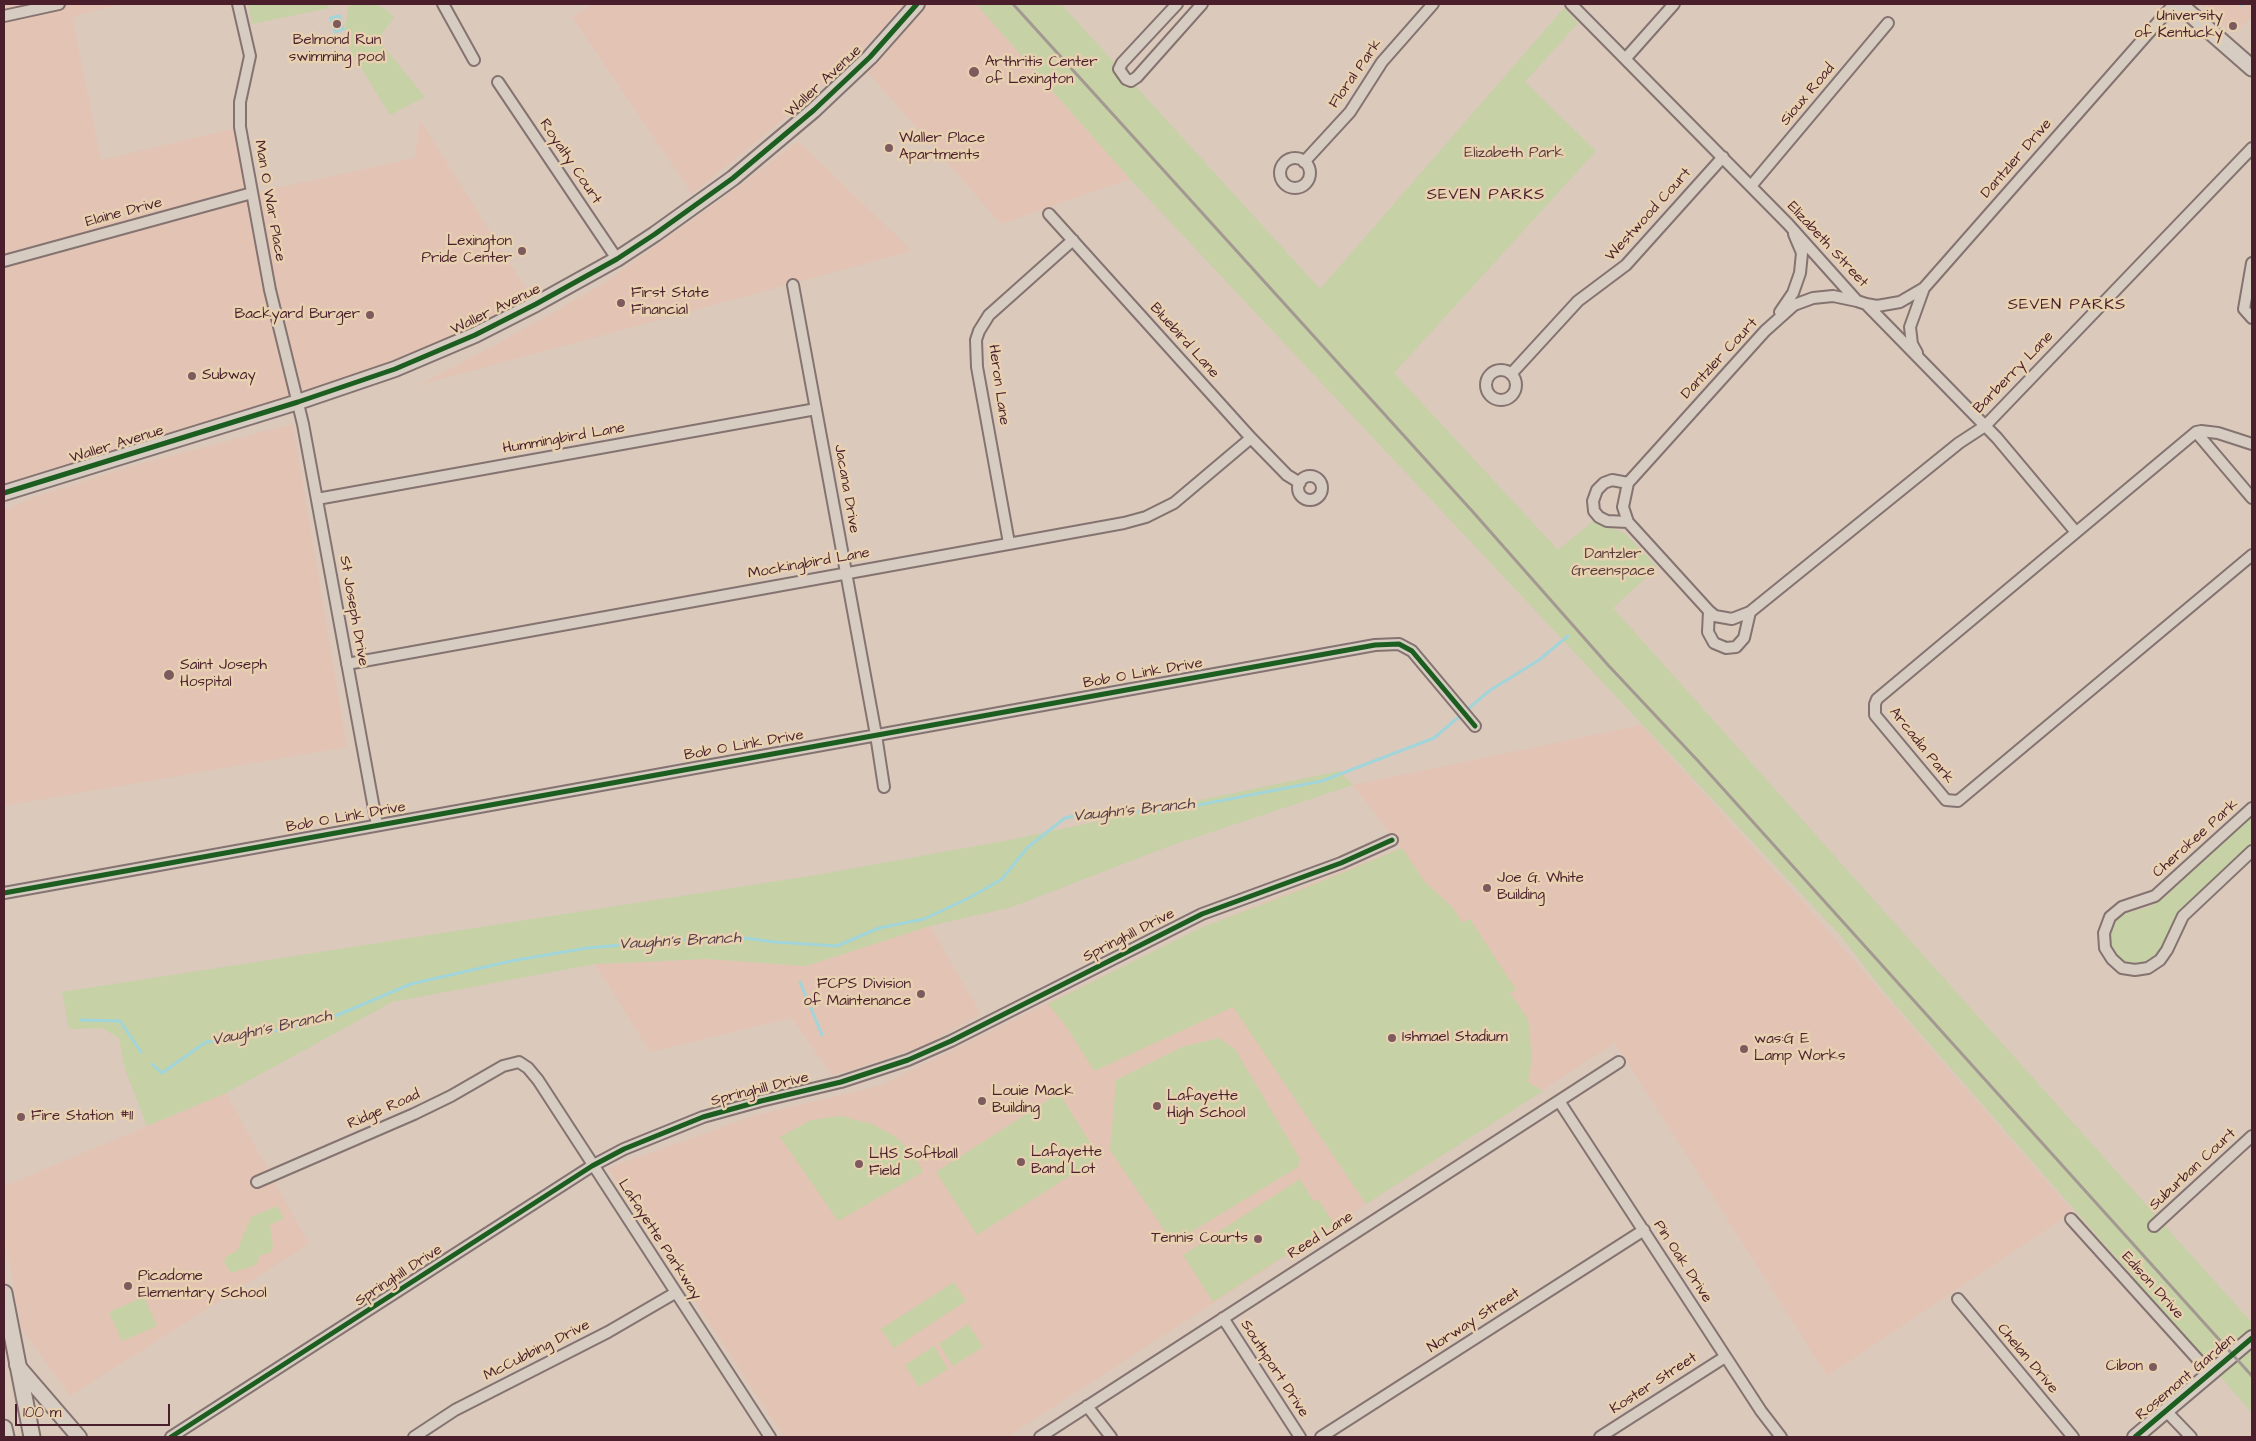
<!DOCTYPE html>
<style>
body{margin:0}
#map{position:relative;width:2256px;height:1441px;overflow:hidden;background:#dbc9bc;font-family:"Architects Daughter",sans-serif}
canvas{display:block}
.frame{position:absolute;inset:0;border:5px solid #4a1f2b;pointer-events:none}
.scale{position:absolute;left:15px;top:1404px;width:155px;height:22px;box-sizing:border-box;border:2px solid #4a1f2b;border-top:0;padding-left:6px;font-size:15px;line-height:18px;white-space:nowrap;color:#4a1f2b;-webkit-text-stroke:4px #e7d1b0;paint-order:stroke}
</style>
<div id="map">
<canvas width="2256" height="1441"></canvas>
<div class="frame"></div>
<div class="scale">100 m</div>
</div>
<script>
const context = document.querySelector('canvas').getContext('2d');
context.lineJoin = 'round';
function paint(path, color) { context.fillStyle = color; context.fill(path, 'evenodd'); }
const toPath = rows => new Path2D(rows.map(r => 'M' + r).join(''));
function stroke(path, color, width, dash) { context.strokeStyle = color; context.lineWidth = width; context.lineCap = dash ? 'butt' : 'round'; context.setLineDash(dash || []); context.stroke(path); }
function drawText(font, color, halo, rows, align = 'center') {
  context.font = font + ' "Architects Daughter",sans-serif'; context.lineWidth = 5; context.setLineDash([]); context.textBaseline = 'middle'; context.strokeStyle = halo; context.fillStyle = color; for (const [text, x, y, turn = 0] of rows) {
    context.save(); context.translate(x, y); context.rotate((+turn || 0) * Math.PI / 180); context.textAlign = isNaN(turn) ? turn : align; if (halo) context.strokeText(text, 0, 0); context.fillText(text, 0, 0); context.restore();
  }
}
paint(toPath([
 [4,4,121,4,72,17,101,160,240,127,254,193,415,158,420,120,536,304,298,402,4,487],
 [593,4,911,4,801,105,692,194,572,17],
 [917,4,976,4,1130,179,1001,224,861,65],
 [2200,4,2252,4,2252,18,2232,33],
 [798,141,912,251,416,386,497,344,601,285,744,183],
 [293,424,347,747,4,806,4,510,31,498,131,466],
 [1641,725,1800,899,2073,1212,1827,1376,1615,1043,1007,1437,784,1437,608,1168,756,1115,879,1086,1200,928,1401,848,1353,785],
 [930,926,981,1014,924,1046,832,1076,792,1018,650,1052,595,964,707,959,806,966],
 [226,1093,309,1244,70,1396,21,1328,4,1234,4,1186]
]), '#e3c4b4');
paint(toPath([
 [248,4,328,4,329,8,252,24],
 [351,4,374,4,386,9,394,18,378,39,425,97,390,115,344,40,348,8],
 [976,4,1061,4,1320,289,1564,8,1578,23,1525,82,1596,151,1394,373,1558,550,1593,521,1603,527,1612,528,1626,534,1657,567,1613,608,2252,1323,2252,1413,1885,993,1841,936,1130,179],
 [1339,771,1353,785,1167,847,1012,907,930,926,806,966,707,959,595,964,392,1002,226,1093,147,1126,125,1069,119,1038,102,1028,69,1029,62,992,816,875,1009,840],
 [2252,815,2252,845,2176,916,2167,933,2161,951,2148,961,2134,964,2120,960,2113,952,2110,944,2109,935,2112,924,2121,915,2149,907,2164,898],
 [1402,848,1424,881,1452,907,1463,923,1470,919,1516,990,1510,993,1528,1019,1532,1057,1528,1082,1543,1091,1366,1204,1233,1007,1094,1071,1066,1026,1048,1004,1200,928,1303,889],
 [1219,1038,1235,1049,1300,1159,1298,1167,1173,1243,1110,1150,1116,1080,1182,1047],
 [1059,1093,1099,1157,977,1235,936,1172],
 [840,1116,872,1124,896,1137,914,1156,923,1172,838,1221,780,1137,811,1120],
 [1300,1179,1314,1202,1318,1199,1334,1224,1213,1302,1183,1255],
 [277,1206,284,1218,270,1225,273,1246,271,1252,259,1256,258,1262,253,1266,231,1273,224,1262,227,1256,237,1251,251,1217],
 [954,1282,966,1301,894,1348,881,1329],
 [144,1297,157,1326,122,1341,109,1312],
 [968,1324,983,1347,953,1366,939,1344],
 [934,1346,948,1369,919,1387,905,1365]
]), '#c6d1a5');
paint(toPath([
 [340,14,345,30,334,34,329,17]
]), '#a2d5d9');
stroke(toPath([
 [2241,5,2243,4],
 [800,982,822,1035],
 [81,1020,120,1021,141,1052],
 [152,1064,162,1073,206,1042,243,1038,328,1019,411,984,511,961,587,948,728,936,775,942,837,946,879,928,924,919,969,898,1002,879,1028,847,1065,818,1093,812,1168,811,1322,781,1434,738,1489,691,1539,660,1568,636]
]), '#a2d5d9', 3);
const street = toPath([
 [238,4,250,56,240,102,240,127,270,290,303,424,377,825],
 [443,4,474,60],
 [1177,4,1122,63,1119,69,1126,79,1131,81,1137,77,1202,4],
 [1571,4,1788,224,1857,301,1866,304,1997,438,2075,531],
 [4,16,59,4],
 [1626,58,1674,4],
 [498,82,617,259],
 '1280 173a15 15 0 1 1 30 0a15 15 0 1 1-30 0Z',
 [1304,162,1350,112,1382,62,1433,4],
 [1751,186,1888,23],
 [1049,214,1251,438,1287,475,1300,483],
 [4,261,252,193],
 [2252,263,2244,309,2252,318],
 [793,285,876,735,884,787],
 [1857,301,1833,296,1813,298,1794,305,1765,331,1628,483,1623,507,1628,522,1709,611,1715,616,1732,619,1750,612,1959,443,1985,426,2252,148],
 [1866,304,1877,306,1900,302,1924,288,2174,4],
 [1780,312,1793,293,1800,273,1802,253,1794,234],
 [1917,353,1912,344,1910,327,1924,288],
 '1486 385a15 15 0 1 1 30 0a15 15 0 1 1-30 0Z',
 [1511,374,1578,301,1626,265,1723,157],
 [2196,432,2252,498],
 [2252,444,2218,433,2201,431,2196,432,1877,699,1875,704,1875,715,1946,800,1958,801,2252,555],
 '1298 488a12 12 0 1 1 24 0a12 12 0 1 1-24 0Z',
 [1628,483,1612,480,1604,483,1597,490,1593,501,1594,511,1599,517,1607,521,1628,522],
 [317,499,816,409],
 [1009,543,977,367,976,340,979,331,989,315,1073,240],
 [1709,611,1708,632,1714,643,1726,648,1736,647,1744,638,1750,612],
 [347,664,1124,523,1146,517,1174,503,1251,438],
 [2252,808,2155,896,2122,907,2110,917,2104,933,2105,948,2112,959,2122,968,2135,970,2148,968,2160,960,2167,950,2183,916,2252,851],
 [4,893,1375,645,1399,644,1412,651,1475,726],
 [1559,1101,1761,1411,1781,1437],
 [257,1182,414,1114,451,1096,503,1066,519,1062,528,1068,538,1080,770,1437],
 [2071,1219,2210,1373],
 [2154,1226,2252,1136],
 [1958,1299,2073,1437],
 [1223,1318,1300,1437],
 [1087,1406,1111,1437],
 [2166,1411,2191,1437],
 [171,1437,592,1166,624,1149,703,1117,761,1101,841,1082,908,1060,951,1041,1202,914,1341,863,1392,840],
 [414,1437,455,1410,608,1332,675,1293],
 [1040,1437,1619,1062],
 [1321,1437,1644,1230],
 [1600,1437,1725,1357]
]);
const secondary = toPath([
 [4,493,298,402,395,369,475,335,536,304,617,259,655,234,733,178,814,110,870,57,917,4],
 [17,1365,79,1437],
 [2135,1437,2252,1338]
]);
const primary = toPath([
 [2179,4,2252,68],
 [4,1293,32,1437],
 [4,1428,6,1437]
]);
stroke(street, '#847370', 14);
stroke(secondary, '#847370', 18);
stroke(primary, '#847370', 19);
stroke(street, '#d6ccc1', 10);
stroke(secondary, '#d6ccc1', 14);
stroke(primary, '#d6ccc1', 15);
stroke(toPath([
 [1013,4,1473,512,1608,665,1699,762,2252,1376]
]), '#a39892', 3);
stroke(toPath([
 [4,493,298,402,395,369,475,335,536,304,617,259,655,234,733,178,814,110,870,57,917,4],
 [4,893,1375,645,1399,644,1412,651,1475,726],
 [171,1437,592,1166,624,1149,703,1117,761,1101,841,1082,908,1060,951,1041,1202,914,1341,863,1392,840],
 [2135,1437,2252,1338]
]), '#1b5e20', 5);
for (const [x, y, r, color] of [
 [337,24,5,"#7d5a5e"],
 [2233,26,5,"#7d5a5e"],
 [974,72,6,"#7d5a5e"],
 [889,148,5,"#7d5a5e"],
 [522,251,5,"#7d5a5e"],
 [621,303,5,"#7d5a5e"],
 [370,315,5,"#7d5a5e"],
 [192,376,5,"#7d5a5e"],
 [169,675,6,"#7d5a5e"],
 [1487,888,5,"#7d5a5e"],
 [921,994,5,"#7d5a5e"],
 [1392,1038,5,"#7d5a5e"],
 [1744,1049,5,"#7d5a5e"],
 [982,1101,5,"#7d5a5e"],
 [1157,1106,5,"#7d5a5e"],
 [21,1117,5,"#7d5a5e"],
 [1021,1162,5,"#7d5a5e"],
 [859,1164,5,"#7d5a5e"],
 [1258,1239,5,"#7d5a5e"],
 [128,1286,5,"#7d5a5e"],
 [2153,1367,5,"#7d5a5e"]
]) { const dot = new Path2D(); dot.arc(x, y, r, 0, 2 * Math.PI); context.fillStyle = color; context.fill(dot); stroke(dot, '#e7d1b0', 2); }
drawText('15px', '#4a1f2b', '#e7d1b0', [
 ["University",2223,17,"right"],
 ["of Kentucky",2223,34,"right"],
 ["Belmond Run",337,41,"center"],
 ["swimming pool",337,58,"center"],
 ["Arthritis Center",985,63],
 ["of Lexington",985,80],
 ["Waller Place",899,139],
 ["Apartments",899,156],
 ["Lexington",512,242,"right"],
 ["Pride Center",512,259,"right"],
 ["First State",631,294],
 ["Financial",631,311],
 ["Backyard Burger",360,315,"right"],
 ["Subway",202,376],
 ["Saint Joseph",180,666],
 ["Hospital",180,683],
 ["Joe G. White",1497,879],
 ["Building",1497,896],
 ["FCPS Division",911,985,"right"],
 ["of Maintenance",911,1002,"right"],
 ["Ishmael Stadium",1402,1038],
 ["was:G E",1754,1040],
 ["Lamp Works",1754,1057],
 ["Louie Mack",992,1092],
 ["Building",992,1109],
 ["Lafayette",1167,1097],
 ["High School",1167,1114],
 ["Fire Station #11",31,1117],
 ["Lafayette",1031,1153],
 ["Band Lot",1031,1170],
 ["LHS Softball",869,1155],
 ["Field",869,1172],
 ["Tennis Courts",1248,1239,"right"],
 ["Picadome",138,1277],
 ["Elementary School",138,1294],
 ["Cibon",2143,1367,"right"]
], 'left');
drawText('15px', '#4a1f2b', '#e7d1b0', [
 ["Floral Park",1356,74,-55],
 ["Waller Avenue",824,82,-43],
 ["Sioux Road",1808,95,-50],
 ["Dantzler Drive",2017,159,-49],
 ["Royalty Court",570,162,56],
 ["Man O War Place",269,201,80],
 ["Elaine Drive",124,213,-15],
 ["Westwood Court",1649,215,-48],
 ["Elizabeth Street",1827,245,47],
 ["Waller Avenue",496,310,-26],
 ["Bluebird Lane",1184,341,48],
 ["Dantzler Court",1720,359,-47],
 ["Barberry Lane",2014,373,-46],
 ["Heron Lane",998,385,82],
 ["Hummingbird Lane",564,439,-10],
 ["Waller Avenue",117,445,-17],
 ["Jacana Drive",846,489,80],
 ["Mockingbird Lane",809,564,-10],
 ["St Joseph Drive",353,611,80],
 ["Bob O Link Drive",1143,674,-10],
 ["Bob O Link Drive",744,746,-10],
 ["Arcadia Park",1921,746,51],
 ["Bob O Link Drive",346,818,-10],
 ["Cherokee Park",2196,839,-42],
 ["Springhill Drive",1129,936,-27],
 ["Springhill Drive",760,1090,-14],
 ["Ridge Road",384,1110,-24],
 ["Suburban Court",2193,1170,-43],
 ["Reed Lane",1321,1236,-33],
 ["Lafayette Parkway",659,1240,57],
 ["Pin Oak Drive",1682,1262,57],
 ["Springhill Drive",399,1276,-33],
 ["Edison Drive",2152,1286,48],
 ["Norway Street",1474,1321,-33],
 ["McCubbing Drive",537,1351,-27],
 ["Chelan Drive",2027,1359,50],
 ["Southport Drive",1274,1369,57],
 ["Rosemont Garden",2186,1378,-40],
 ["Koster Street",1654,1384,-33]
]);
drawText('15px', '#5a3b3a', '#e7d1b0', [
 ["Elizabeth Park",1514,154],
 ["Dantzler",1613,555],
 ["Greenspace",1613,572]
]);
context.letterSpacing = '1px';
drawText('16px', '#4a1f2b', '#e7d1b0', [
 ["SEVEN PARKS",1486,196],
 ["SEVEN PARKS",2067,306]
]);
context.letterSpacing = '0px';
drawText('italic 16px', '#543b47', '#e7d1b0', [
 ["Vaughn's Branch",1134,811,-6],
 ["Vaughn's Branch",680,942,-3],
 ["Vaughn's Branch",272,1029,-12]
]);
</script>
